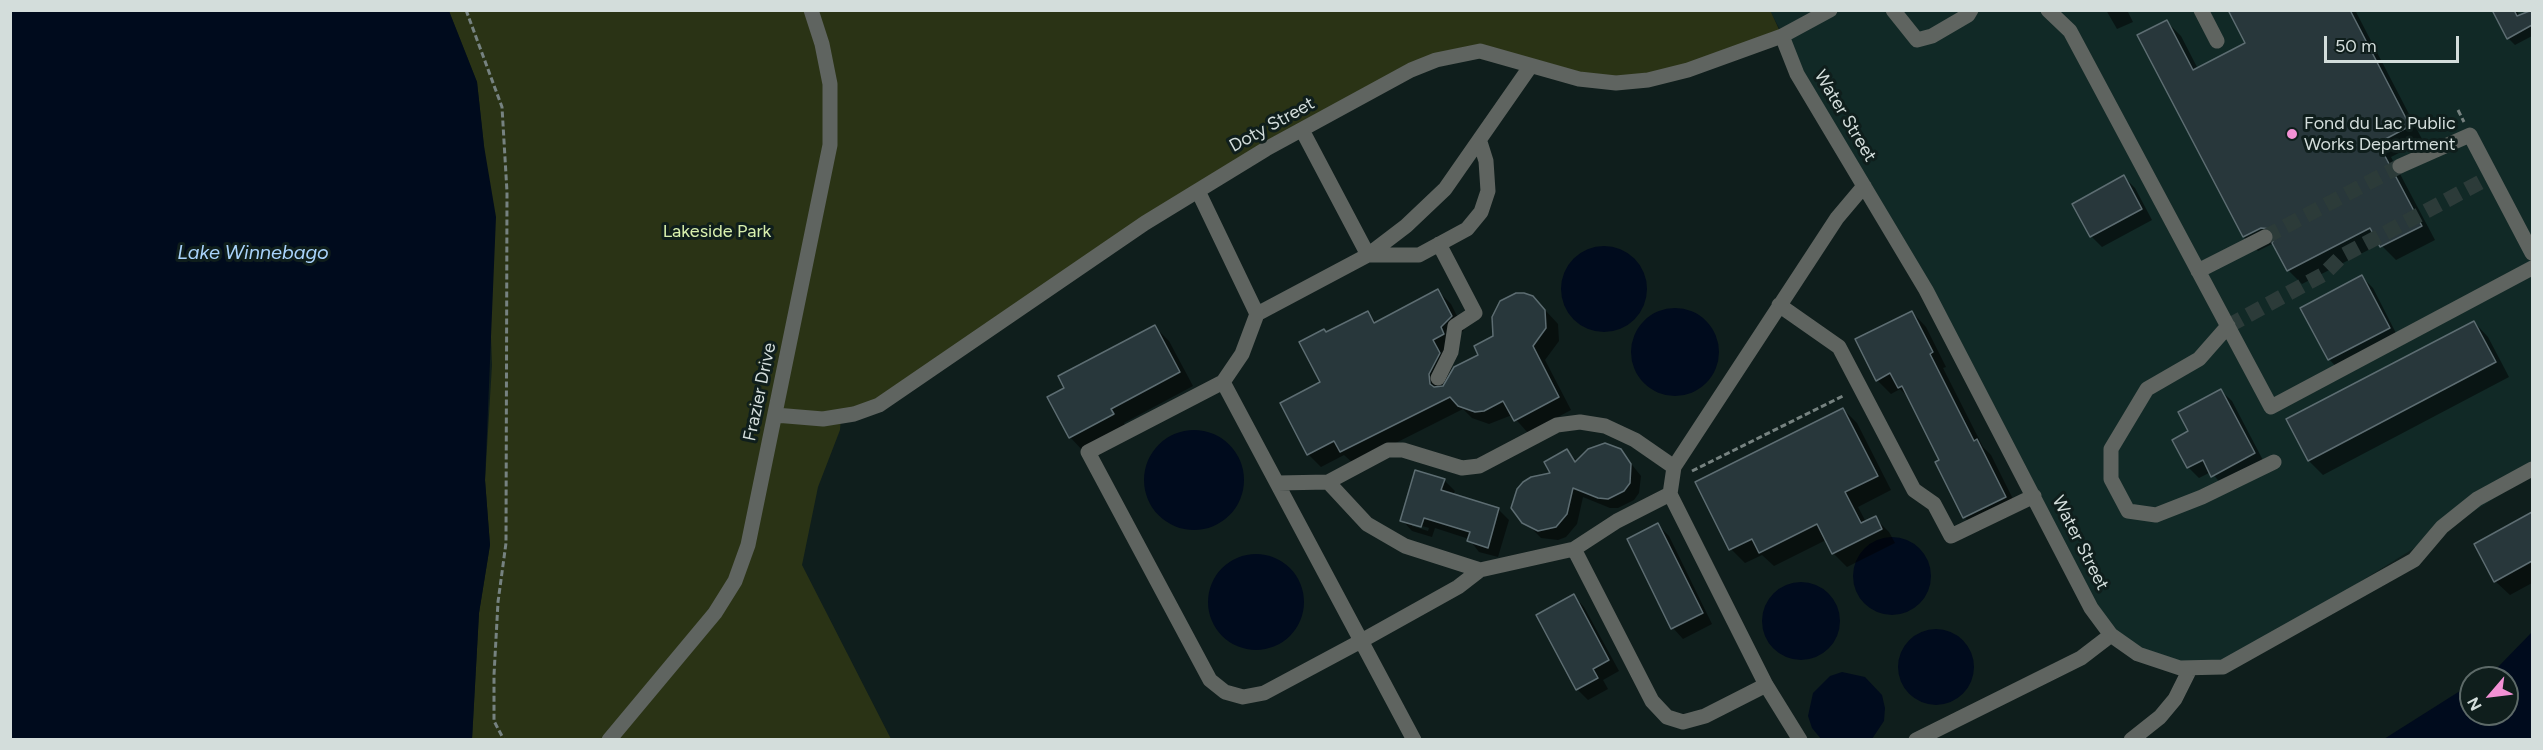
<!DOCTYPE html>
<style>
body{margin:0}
#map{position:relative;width:2543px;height:750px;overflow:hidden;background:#0f1e1c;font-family:Figtree,sans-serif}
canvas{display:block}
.frame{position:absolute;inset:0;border:12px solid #d3dddb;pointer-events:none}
.north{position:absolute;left:2459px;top:666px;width:60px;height:60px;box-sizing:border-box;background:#0f1e1c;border:2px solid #5d6a68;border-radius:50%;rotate:242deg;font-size:16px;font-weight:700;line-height:24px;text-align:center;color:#d3dddb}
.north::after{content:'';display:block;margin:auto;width:21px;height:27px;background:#f391d5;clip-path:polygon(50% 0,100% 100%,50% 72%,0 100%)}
.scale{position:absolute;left:2324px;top:36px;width:135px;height:27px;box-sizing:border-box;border:3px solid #d3dddb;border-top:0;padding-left:8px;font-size:18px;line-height:21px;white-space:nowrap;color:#d3dddb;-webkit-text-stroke:4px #0f1e1c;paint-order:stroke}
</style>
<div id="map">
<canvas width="2543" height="750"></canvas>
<div class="frame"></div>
<div class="north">N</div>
<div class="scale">50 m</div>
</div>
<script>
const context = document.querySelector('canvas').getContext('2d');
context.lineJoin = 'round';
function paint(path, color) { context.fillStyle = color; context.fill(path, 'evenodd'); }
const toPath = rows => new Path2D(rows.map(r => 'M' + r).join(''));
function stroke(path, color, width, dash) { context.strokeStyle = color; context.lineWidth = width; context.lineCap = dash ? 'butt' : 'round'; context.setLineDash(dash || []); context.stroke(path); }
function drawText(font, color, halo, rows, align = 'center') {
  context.font = font + ' Figtree,sans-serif'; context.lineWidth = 6; context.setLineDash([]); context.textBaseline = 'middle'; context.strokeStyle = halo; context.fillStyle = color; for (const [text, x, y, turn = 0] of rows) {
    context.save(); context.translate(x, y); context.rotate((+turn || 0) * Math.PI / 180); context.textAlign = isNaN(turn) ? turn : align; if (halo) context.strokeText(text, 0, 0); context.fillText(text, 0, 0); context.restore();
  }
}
paint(toPath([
 [1770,11,2532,11,2532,475,2223,667,2180,668,2108,631]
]), '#112926');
paint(toPath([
 [1770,10,1782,36,1688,70,1616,83,1458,55,1266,149,900,391,841,416,840,430,818,487,802,565,891,739,472,740,479,613,490,545,485,480,492,365,484,146,477,82,449,11]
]), '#2a3315');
paint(toPath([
 [10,11,449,11,477,82,484,146,496,217,485,480,490,545,479,613,472,739,11,739],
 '1561 289a43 43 0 1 1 86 0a43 43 0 1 1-86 0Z',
 '1631 352a44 44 0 1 1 88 0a44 44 0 1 1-88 0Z',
 '1144 480a50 50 0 1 1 100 0a50 50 0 1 1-100 0Z',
 '1853 576a39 39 0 1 1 78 0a39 39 0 1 1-78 0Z',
 '1208 602a48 48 0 1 1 96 0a48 48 0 1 1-96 0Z',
 '1762 621a39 39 0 1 1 78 0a39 39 0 1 1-78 0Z',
 '1898 667a38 38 0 1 1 76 0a38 38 0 1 1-76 0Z',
 [2532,632,2532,739,2384,739,2471,684,2471,714,2507,714,2507,678,2480,678,2499,666],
 [1842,672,1865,677,1882,695,1885,708,1884,721,1872,739,1821,739,1812,728,1808,716,1813,693,1830,676]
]), '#000b1d');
paint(toPath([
 [2106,10,2127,10,2133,22,2117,29],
 [2230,10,2355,10,2423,141,2391,157,2435,240,2396,260,2380,244,2302,284,2288,270,2274,243,2258,251,2244,237,2167,22,2181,36,2198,69,2247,44],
 [2494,10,2516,10,2520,16,2532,10,2532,36,2515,45,2508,38],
 [2124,177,2135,188,2152,220,2102,247,2091,236],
 [2362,277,2373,288,2399,339,2339,370,2329,359],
 [1438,291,1451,304,1464,330,1453,341,1452,367,1443,387,1480,356,1533,297,1558,324,1559,341,1545,360,1571,410,1528,433,1512,415,1489,424,1472,418,1463,409,1354,464,1344,455,1321,467,1308,454,1322,383,1327,334,1367,313,1377,323],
 [1912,312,1926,327,1946,367,1943,368,1983,447,1991,455,2019,511,1979,531,1964,517,1941,460,1909,398,1900,389,1891,394,1877,380],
 [2474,322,2488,337,2509,377,2323,475,2309,461,2288,420],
 [1155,327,1169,341,1193,386,1124,423,1127,429,1084,452,1070,437],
 [2221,391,2232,401,2265,464,2223,486,2211,472,2199,478,2188,467,2190,432],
 [1843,409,1857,423,1891,490,1858,507,1866,522,1875,518,1889,532,1895,543,1847,567,1833,553,1826,540,1774,566,1762,555,1745,563,1731,549],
 [1620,450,1641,476,1639,493,1634,500,1618,508,1610,508,1583,497,1577,524,1566,537,1558,540,1541,538,1512,508,1552,474,1567,451,1578,462],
 [1444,480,1455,491,1453,495,1499,510,1509,520,1498,557,1479,552,1469,539,1435,528,1432,537,1412,531,1402,520],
 [1412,523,1429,528,1428,531,1412,526],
 [2532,514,2532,583,2510,595,2495,581,2476,545],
 [1658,525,1669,536,1712,624,1683,639,1673,628],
 [1574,596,1584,607,1619,671,1603,680,1608,689,1588,700,1577,689]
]), '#0007');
const building = toPath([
 [2228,10,2350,10,2410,126,2378,143,2422,226,2380,247,2370,228,2287,271,2272,243,2275,237,2271,229,2261,228,2243,237,2137,35,2167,20,2193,70,2245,43,2228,10],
 [2492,10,2514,10,2517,16,2532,10,2532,25,2507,39,2492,10],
 [2124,175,2142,209,2090,237,2072,204,2124,175],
 [2362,275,2390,328,2328,360,2300,308,2362,275],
 [1438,289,1452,316,1441,327,1444,334,1433,340,1440,353,1429,374,1430,384,1434,387,1443,386,1454,367,1478,355,1474,346,1493,336,1492,317,1500,301,1516,293,1524,293,1533,296,1545,310,1546,328,1533,346,1559,397,1514,421,1503,401,1484,411,1475,412,1458,406,1450,397,1340,452,1334,441,1307,455,1280,403,1320,382,1299,342,1324,329,1326,332,1368,311,1374,323,1438,289],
 [1912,311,1933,352,1930,354,1974,441,1977,439,2006,497,1963,518,1935,462,1939,460,1902,386,1898,388,1890,373,1876,381,1855,339,1912,311],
 [2474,321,2496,362,2308,461,2286,419,2474,321],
 [1155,325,1180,372,1111,409,1114,414,1069,438,1047,397,1064,388,1058,376,1155,325],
 [2221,389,2255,453,2211,477,2203,460,2187,468,2172,440,2188,431,2178,412,2221,389],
 [1843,408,1878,476,1845,492,1861,523,1876,516,1882,529,1832,554,1817,524,1759,553,1752,539,1729,550,1695,482,1843,408],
 [1605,443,1621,449,1631,464,1630,483,1624,491,1608,499,1598,498,1573,488,1567,514,1556,527,1538,531,1522,523,1511,508,1517,489,1523,482,1531,477,1550,473,1544,462,1567,449,1575,462,1588,449,1605,443],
 [1415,470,1445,479,1441,490,1499,508,1488,548,1467,541,1470,532,1424,518,1421,527,1400,521,1415,470],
 [2532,512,2532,561,2494,582,2474,544,2532,512],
 [1658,523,1703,613,1671,629,1627,539,1658,523],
 [1574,594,1609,660,1593,669,1598,678,1576,690,1536,615,1574,594]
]);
paint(building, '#28373b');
stroke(building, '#5d6d72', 1.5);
stroke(toPath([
 [2265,237,2400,166],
 [2228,326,2324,274,2342,256,2492,176]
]), '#2c3b39', 15, [15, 8]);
stroke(toPath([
 [466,10,502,107,507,192,506,543,498,602,494,675,494,721,504,740],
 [2458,110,2464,122],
 [1692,471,1845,395]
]), '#768280', 3, [6, 3]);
stroke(toPath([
 [1893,10,1917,40,1932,36,1968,15,1971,10],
 [2048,10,2070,31,2271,407,2532,268],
 [2201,10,2217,41],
 [1782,36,1797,74,1926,290,2091,608,2111,635,2138,654,2180,668,2223,667,2414,560,2442,527,2477,499,2532,469],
 [1530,67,1445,189,1406,226,1368,255,1257,314,1242,354,1223,382,1088,452,1210,680,1225,692,1243,697,1264,693,1363,640,1458,587,1480,570,1574,549,1617,521,1670,494],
 [1302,130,1368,255,1419,255,1467,229,1481,212,1488,191,1486,161,1480,142],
 [2400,166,2470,135,2532,253],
 [1198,191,1257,314],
 [2198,271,2265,237],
 [1779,305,1839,347,1914,490,1934,504,1951,536,2034,496],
 [2228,326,2199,359,2147,389,2111,449,2111,479,2128,511,2156,515,2202,497,2274,462],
 [1438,378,1451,352,1455,326,1475,313,1439,244],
 [1223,382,1414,740],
 [775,415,823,419,854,414,879,405,1145,223,1266,149,1411,70,1436,60,1480,51,1579,79,1616,83,1648,80,1688,70,1782,36,1830,10],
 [1328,482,1388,450,1403,450,1462,468,1479,466,1557,425,1580,422,1605,426,1635,440,1674,467],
 [1278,483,1328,482,1367,524,1405,546,1480,570],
 [1574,549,1652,701,1667,717,1683,722,1705,716,1766,685],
 [609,740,715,613,735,581,748,545,830,145,830,84,822,44,811,10],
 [1800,740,1766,685,1670,494,1674,467,1837,218,1864,186],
 [1916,740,2081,658,2111,635],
 [2131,740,2160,717,2175,699,2190,669]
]), '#5f6460', 15);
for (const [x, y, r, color] of [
 [2292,134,6,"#f391d5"]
]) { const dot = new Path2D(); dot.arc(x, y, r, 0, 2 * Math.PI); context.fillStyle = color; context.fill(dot); stroke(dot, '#0f1e1c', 2); }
drawText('18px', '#d3dddb', '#0f1e1c', [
 ["Water Street",1845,116,59],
 ["Doty Street",1272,125,-29],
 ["Frazier Drive",760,392,-78],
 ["Water Street",2080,543,63]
]);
drawText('18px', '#d3dddb', '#0f1e1c', [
 ["Fond du Lac Public",2304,124],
 ["Works Department",2304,145]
], 'left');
drawText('18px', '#d8efad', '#0f1e1c', [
 ["Lakeside Park",717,232]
]);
drawText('italic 20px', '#a9d3fb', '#0f1e1c', [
 ["Lake Winnebago",253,253]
]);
</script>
